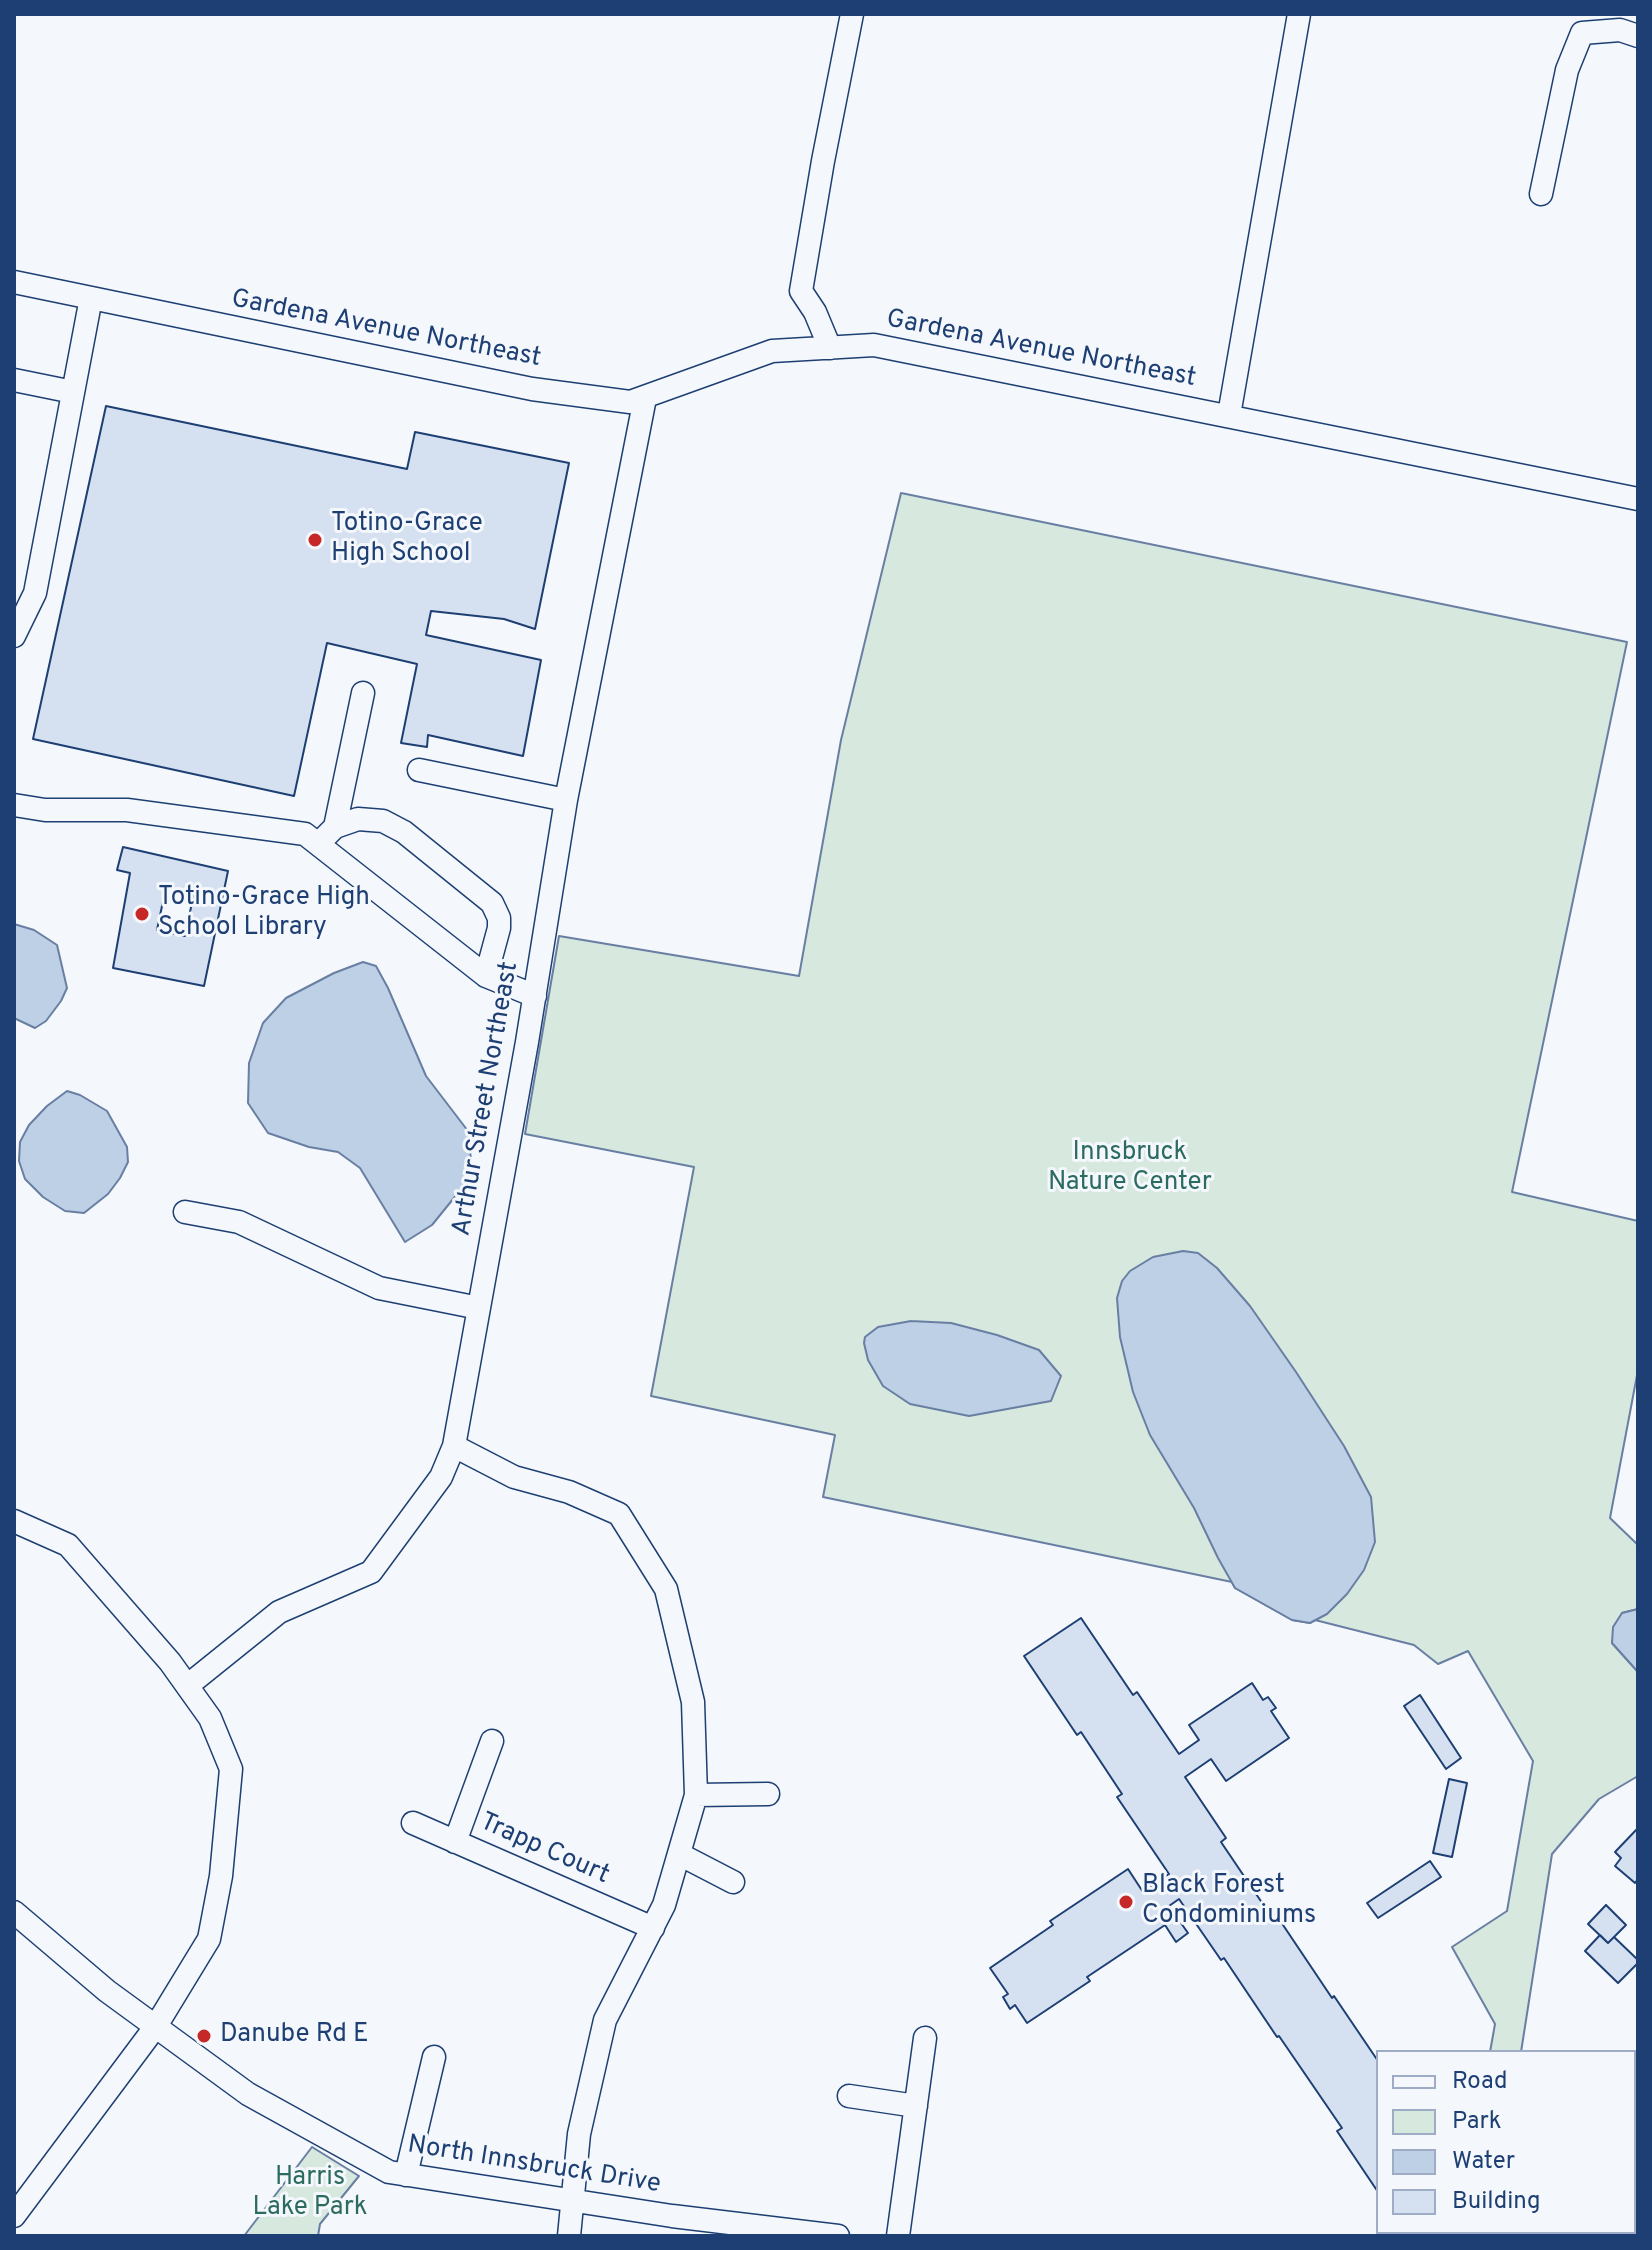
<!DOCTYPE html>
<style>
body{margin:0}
#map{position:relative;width:1652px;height:2250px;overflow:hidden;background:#f4f7fb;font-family:Overpass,sans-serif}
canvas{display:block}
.frame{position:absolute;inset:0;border:16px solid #1d3f73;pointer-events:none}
.legend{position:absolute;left:1376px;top:2050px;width:260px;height:184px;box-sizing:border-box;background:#f4f7fb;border:2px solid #9eadc5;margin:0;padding:10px 14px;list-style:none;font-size:24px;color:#1d3f73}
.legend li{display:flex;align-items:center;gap:16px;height:40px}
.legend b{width:40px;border:2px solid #9eadc5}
</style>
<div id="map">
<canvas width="1652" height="2250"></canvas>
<div class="frame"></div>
<ul class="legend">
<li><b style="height:10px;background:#f4f7fb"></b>Road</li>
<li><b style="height:22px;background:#d7e8df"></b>Park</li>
<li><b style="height:22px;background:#bed0e5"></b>Water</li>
<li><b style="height:22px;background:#d5e0f0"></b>Building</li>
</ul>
</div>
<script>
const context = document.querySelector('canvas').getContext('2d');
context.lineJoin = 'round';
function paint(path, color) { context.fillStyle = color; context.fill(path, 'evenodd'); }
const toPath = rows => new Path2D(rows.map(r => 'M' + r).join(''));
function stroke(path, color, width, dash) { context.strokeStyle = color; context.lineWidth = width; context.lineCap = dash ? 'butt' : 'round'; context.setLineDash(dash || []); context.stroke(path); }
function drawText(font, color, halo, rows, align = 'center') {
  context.font = font + ' Overpass,sans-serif'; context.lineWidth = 6; context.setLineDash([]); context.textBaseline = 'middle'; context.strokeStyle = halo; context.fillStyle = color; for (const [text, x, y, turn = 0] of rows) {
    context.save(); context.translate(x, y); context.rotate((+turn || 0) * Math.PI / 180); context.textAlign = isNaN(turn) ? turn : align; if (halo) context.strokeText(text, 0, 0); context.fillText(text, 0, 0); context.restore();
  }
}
const green = toPath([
 [901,493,1627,642,1512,1192,1638,1221,1638,1370,1610,1518,1638,1545,1638,1609,1622,1613,1612,1643,1638,1672,1638,1776,1599,1799,1552,1854,1521,2052,1490,2052,1495,2024,1452,1947,1507,1911,1533,1761,1468,1651,1438,1664,1414,1645,1315,1620,1310,1623,1292,1620,1235,1588,1232,1582,823,1497,835,1435,651,1396,694,1167,525,1134,559,936,799,976,841,740,901,493],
 [312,2147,359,2176,320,2224,318,2236,244,2236,312,2147]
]);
paint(green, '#d7e8df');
stroke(green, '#687fa3', 2);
const water = toPath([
 [14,924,34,930,57,945,67,988,61,1001,46,1021,35,1028,14,1018,14,924],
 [363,962,376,966,388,988,426,1076,468,1131,471,1160,462,1188,432,1225,405,1242,360,1168,338,1152,309,1147,268,1133,248,1103,249,1063,263,1023,286,998,334,973,363,962],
 [67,1091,80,1095,107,1111,127,1147,128,1162,120,1178,108,1194,84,1213,65,1211,43,1197,25,1179,19,1161,20,1142,29,1125,47,1106,67,1091],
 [1183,1251,1198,1253,1217,1268,1250,1306,1296,1372,1344,1446,1371,1497,1375,1542,1364,1570,1347,1594,1327,1614,1310,1623,1292,1620,1235,1588,1218,1558,1194,1508,1150,1435,1133,1392,1120,1337,1117,1298,1122,1281,1130,1271,1153,1257,1183,1251],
 [911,1321,951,1323,997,1335,1039,1350,1061,1376,1051,1401,969,1416,910,1404,883,1386,868,1360,864,1343,865,1337,878,1327,911,1321],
 [1638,1609,1638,1672,1612,1643,1613,1627,1622,1613,1638,1609]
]);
paint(water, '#bed0e5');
stroke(water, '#687fa3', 2);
const building = toPath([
 [106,406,407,469,415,432,569,463,535,629,504,619,431,611,426,635,541,660,523,756,428,735,427,747,401,743,417,664,327,643,294,796,33,739,106,406],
 [123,847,228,871,204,986,113,968,130,873,117,870,123,847],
 [166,887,194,893,185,936,157,930,166,887],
 [1081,1618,1133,1695,1137,1692,1179,1754,1199,1740,1189,1725,1252,1683,1263,1700,1268,1697,1276,1708,1271,1711,1289,1738,1226,1781,1211,1759,1185,1777,1226,1838,1221,1842,1275,1922,1279,1919,1332,1998,1334,1996,1378,2061,1378,2192,1337,2131,1342,2128,1279,2036,1277,2037,1224,1958,1221,1960,1179,1899,1169,1906,1188,1933,1176,1942,1165,1925,1087,1977,1090,1981,1027,2023,1015,2005,1010,2009,1003,1997,1008,1994,990,1968,1053,1925,1050,1921,1128,1869,1143,1892,1169,1874,1117,1797,1122,1794,1081,1732,1077,1735,1024,1656,1081,1618],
 [1420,1695,1461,1758,1446,1769,1404,1706,1420,1695],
 [1449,1779,1467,1783,1452,1857,1433,1853,1449,1779],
 [1638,1828,1638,1879,1635,1883,1615,1866,1621,1858,1615,1852,1638,1828],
 [1430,1861,1441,1877,1378,1918,1367,1903,1430,1861],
 [1606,1905,1626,1925,1608,1943,1588,1924,1606,1905],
 [1600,1935,1608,1943,1614,1937,1638,1960,1638,1963,1618,1983,1585,1951,1600,1935],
 [1575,2232,1597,2232,1597,2236,1575,2235,1575,2232]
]);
paint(building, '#d5e0f0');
stroke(building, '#1d3f73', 2);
const minor = toPath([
 [1541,194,1567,70,1582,33,1620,30,1638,36],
 [14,282,532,389,630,402,772,351,874,345,1638,499],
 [830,348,815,312,801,291,823,161,852,14],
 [14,380,73,392],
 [1229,415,1299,14],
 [14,636,35,593,91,298],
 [419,770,566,800],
 [14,805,45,810,127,810,305,834,486,976,535,996],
 [335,827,363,693],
 [319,843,335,827,358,819,383,821,404,832,492,903,499,918,499,928,486,976],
 [185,1212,239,1222,379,1288,479,1308],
 [454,1446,514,1477,569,1492,619,1514,666,1589,693,1702,696,1795,664,1905,605,2020,579,2134,569,2236],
 [14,1521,68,1545,170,1662,210,1718,231,1769,221,1876,209,1939,156,2026,14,2216],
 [187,1686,279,1612,371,1572,441,1477,454,1446,527,1042,566,800,645,398],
 [696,1795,768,1794],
 [413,1823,653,1928],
 [455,1842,492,1741],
 [679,1854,733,1882],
 [14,1912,107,1991,248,2094,389,2172,672,2216,838,2236],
 [849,2096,916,2106],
 [406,2175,434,2057],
 [898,2236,925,2038]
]);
stroke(minor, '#1d3f73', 25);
stroke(minor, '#f4f7fb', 22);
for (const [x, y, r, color] of [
 [315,540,8,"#c62828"],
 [142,914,8,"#c62828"],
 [1126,1902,8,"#c62828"],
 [204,2036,8,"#c62828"]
]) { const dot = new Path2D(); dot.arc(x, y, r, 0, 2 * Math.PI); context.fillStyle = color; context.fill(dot); stroke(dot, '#f4f7fb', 3); }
drawText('26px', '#1d3f73', '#f4f7fb', [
 ["Gardena Avenue Northeast",386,330,11],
 ["Gardena Avenue Northeast",1041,350,11],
 ["Arthur Street Northeast",487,1099,-80],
 ["Trapp Court",544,1850,24],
 ["North Innsbruck Drive",534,2166,9]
]);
drawText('26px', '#1d3f73', '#f4f7fb', [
 ["Totino-Grace",331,525],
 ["High School",331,555],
 ["Totino-Grace High",158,899],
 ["School Library",158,929],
 ["Black Forest",1142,1887],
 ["Condominiums",1142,1917],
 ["Danube Rd E",220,2036]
], 'left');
drawText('26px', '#2c6c60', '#f4f7fb', [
 ["Innsbruck",1130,1154],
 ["Nature Center",1130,1184],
 ["Harris",310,2179],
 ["Lake Park",310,2209]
]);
</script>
